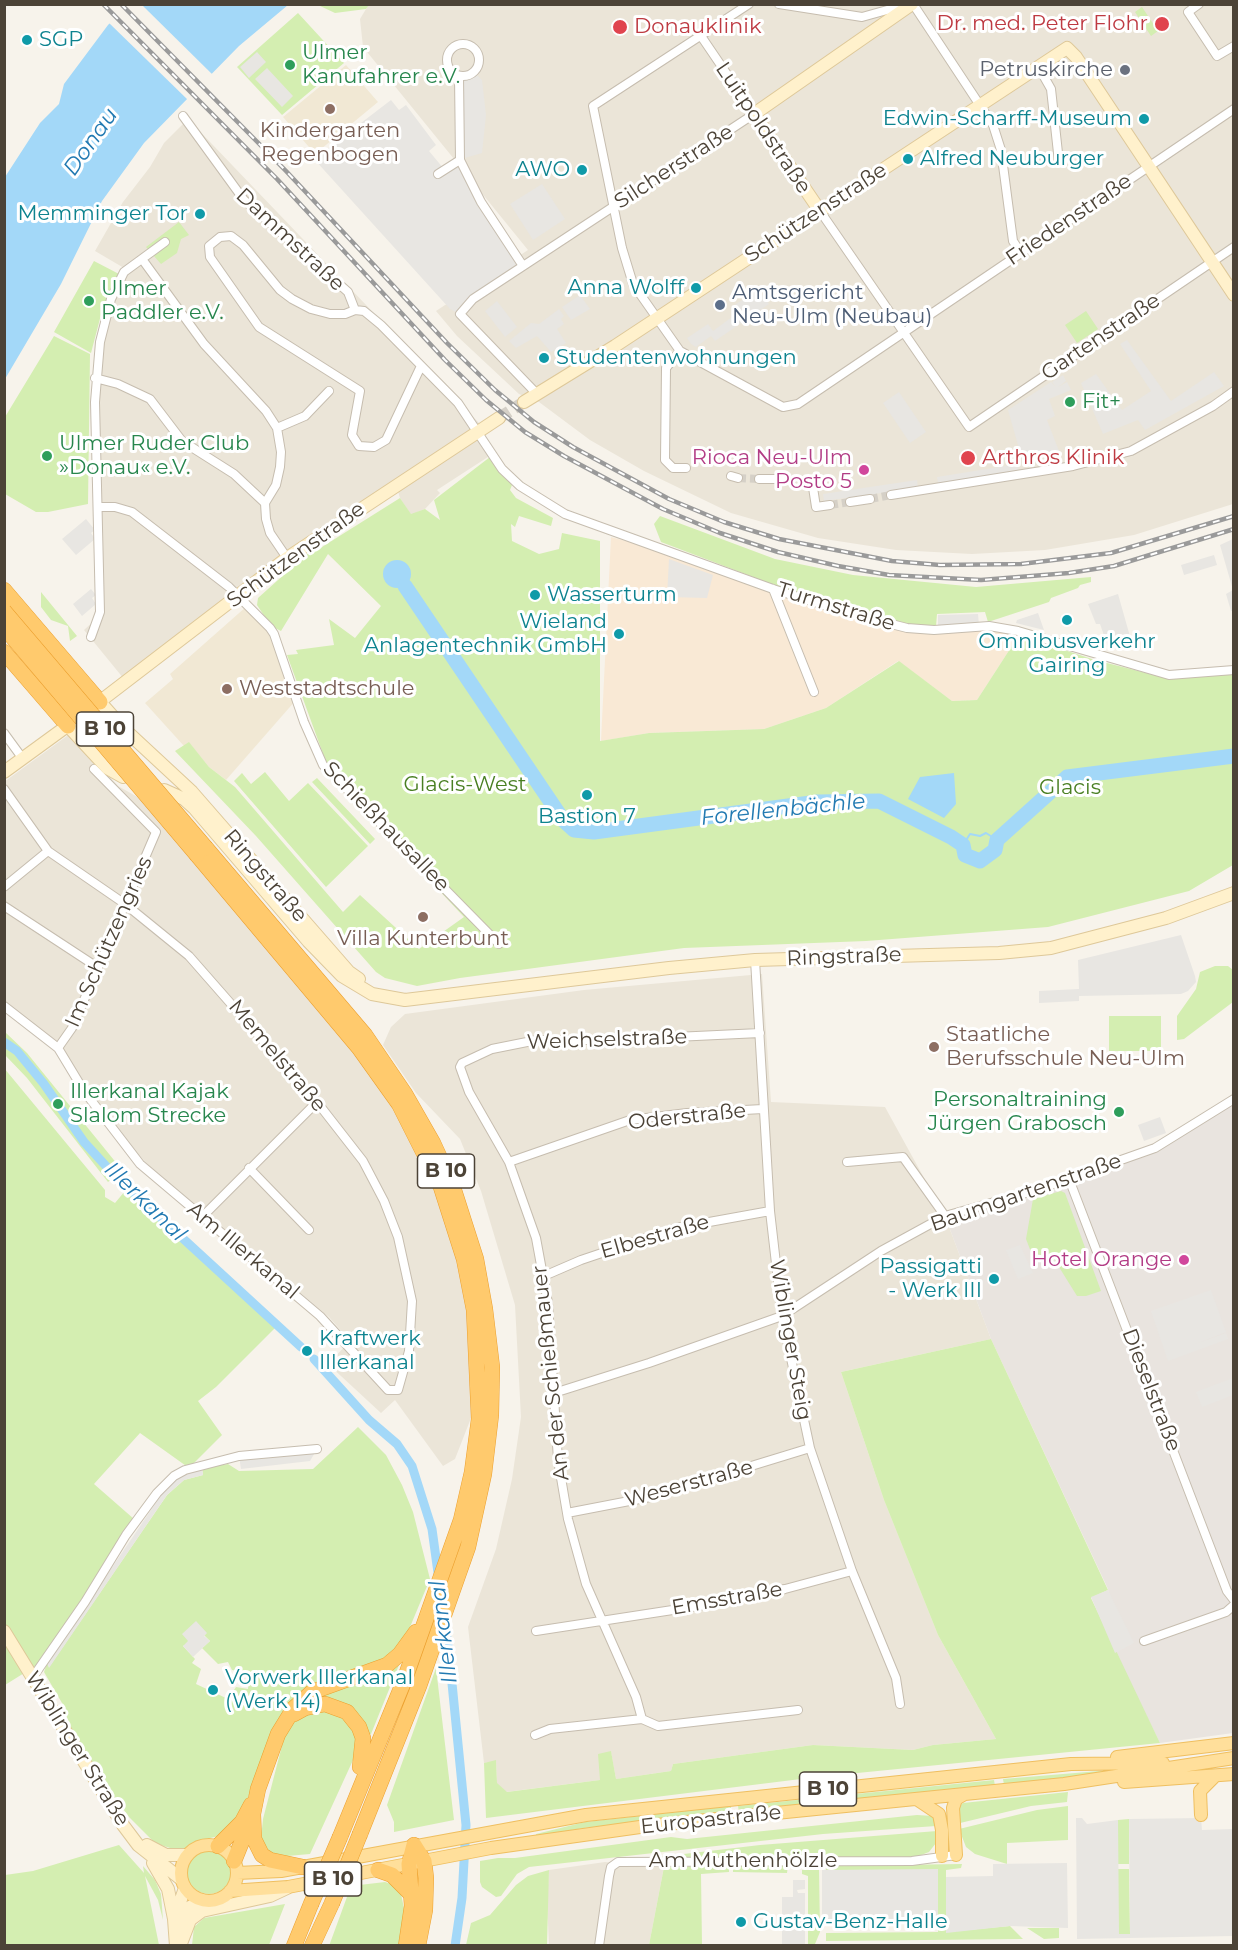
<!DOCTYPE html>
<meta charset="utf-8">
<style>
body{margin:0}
#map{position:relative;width:1238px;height:1950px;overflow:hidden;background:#f7f3eb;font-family:Montserrat,sans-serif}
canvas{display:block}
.frame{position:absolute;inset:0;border:6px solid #4c4337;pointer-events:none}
</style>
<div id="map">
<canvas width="1238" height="1950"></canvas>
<div class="frame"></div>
</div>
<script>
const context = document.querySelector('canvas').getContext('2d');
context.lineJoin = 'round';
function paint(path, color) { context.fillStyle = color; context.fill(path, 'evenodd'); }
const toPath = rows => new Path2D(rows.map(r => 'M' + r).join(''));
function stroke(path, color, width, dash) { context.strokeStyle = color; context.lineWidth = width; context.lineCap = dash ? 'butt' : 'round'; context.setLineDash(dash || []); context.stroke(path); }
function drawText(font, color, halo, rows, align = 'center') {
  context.font = font + ' Montserrat,sans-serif'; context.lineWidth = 6; context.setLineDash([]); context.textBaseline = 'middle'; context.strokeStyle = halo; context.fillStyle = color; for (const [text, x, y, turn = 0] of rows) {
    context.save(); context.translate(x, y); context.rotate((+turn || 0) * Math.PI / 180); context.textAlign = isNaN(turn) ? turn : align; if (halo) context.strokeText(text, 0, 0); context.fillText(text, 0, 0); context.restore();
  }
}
paint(toPath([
 [369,4,1233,5,1233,504,1134,535,1045,550,972,554,896,550,818,538,731,513,644,471,590,440,539,402,519,394,457,336,436,311,528,250,363,47,360,19],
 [188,119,479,423,491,455,437,490,440,493,425,509,411,515,400,498,397,488,124,679,84,630,97,618,100,494,91,396,96,352,124,268,95,251,123,202,150,167,164,143],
 [71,733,118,786,141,799,352,1048,403,1124,429,1176,446,1220,461,1274,472,1341,471,1418,455,1459,443,1466,395,1400,381,1413,328,1364,350,1341,329,1317,149,1166,117,1131,60,1048,5,1003,4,782],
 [762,974,771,1102,885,1107,945,1216,991,1339,841,1372,884,1500,938,1635,996,1739,933,1745,913,1750,813,1745,673,1764,671,1771,616,1779,611,1752,600,1780,506,1792,497,1784,496,1761,484,1763,468,1627,496,1549,512,1479,521,1417,515,1305,481,1191,460,1139,416,1093,383,1045,391,1027,405,1014,584,990],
 [605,1862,664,1867,649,1945,549,1945,547,1901,549,1870]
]), '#ebe5d8');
paint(toPath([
 [611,537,659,550,804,602,903,631,932,634,990,630,1019,635,977,700,952,701,898,661,826,708,764,729,649,733,601,741]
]), '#f9e9d5');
paint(toPath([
 [1233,1100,1233,1733,1160,1743,1115,1653,1108,1589,991,1339,945,1216,1155,1148]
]), '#e9e4df');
paint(toPath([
 [346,65,378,102,315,154,283,117],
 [247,606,270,628,296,700,226,780,209,767,189,743,184,746,145,703,173,679,170,674]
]), '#f1e8d4');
paint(toPath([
 [350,5,369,5,366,9,335,13,318,5],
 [1142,7,1158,31,1151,36,1135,12],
 [298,13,344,63,282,115,237,67],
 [179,222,189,235,181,239,177,253,161,264,146,247],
 [94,261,119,274,102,311,91,353,54,332],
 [1086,311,1098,329,1077,343,1065,325],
 [54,336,90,354,88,504,48,512,36,512,5,494,5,417],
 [490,457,512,485,510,490,516,498,553,518,551,526,519,516,515,527,511,524,512,541,539,554,559,549,562,533,600,541,600,741,649,733,764,729,826,708,899,661,952,701,977,700,1019,635,1095,660,1166,678,1233,674,1233,865,1189,891,1048,927,866,941,684,948,460,978,417,986,385,978,376,972,256,836,175,751,189,742,209,767,235,787,343,912,360,895,419,949,464,917,388,836,367,803,326,762,287,655,298,654,296,650,334,645,329,619,355,638,381,606,328,554,281,631,271,626,257,605,258,598,307,554,322,547,400,498,411,514,425,509,440,520,434,500],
 [660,516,775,559,853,575,976,587,1091,577,1091,582,1080,585,1078,588,1051,598,1049,602,988,622,985,612,937,614,936,626,904,624,857,613,790,591,661,542,654,524],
 [41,592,77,636,70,641,68,626,51,620,41,607],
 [265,772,289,801,308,783,368,846,326,887,234,781,242,773,251,784],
 [317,778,375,839,370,844,312,782],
 [1215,966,1228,966,1233,970,1233,1002,1184,1039,1177,1040,1177,1016,1196,989,1200,972],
 [1109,1016,1161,1016,1161,1051,1109,1051],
 [5,1032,27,1053,122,1170,108,1182,27,1078,5,1055],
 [4,1068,105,1190,105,1197,115,1203,125,1191,276,1327,216,1387,198,1401,222,1435,189,1468,140,1433,94,1484,134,1519,98,1577,37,1665,5,1685],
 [1061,1191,1065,1193,1101,1291,1086,1296,1077,1296,1054,1259,1031,1252,1026,1239,1033,1199],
 [991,1339,1108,1590,1091,1598,1160,1743,817,1777,486,1818,484,1763,496,1760,497,1783,507,1792,600,1780,598,1754,611,1751,616,1779,671,1771,673,1764,813,1745,913,1750,933,1745,996,1739,938,1635,884,1500,841,1372],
 [358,1427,386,1455,402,1485,413,1512,430,1579,405,1639,392,1654,358,1672,275,1726,246,1803,237,1817,219,1836,193,1842,184,1849,176,1850,155,1843,129,1817,92,1766,70,1726,62,1703,44,1672,47,1663,49,1667,167,1495,184,1480,203,1475,202,1468,228,1464,239,1471,313,1469],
 [207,1633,204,1635,210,1641,202,1648,218,1664,228,1662,232,1670,249,1673,248,1689,236,1687,228,1699,196,1684,201,1669,192,1663,195,1659,183,1646],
 [401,1660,371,1734,366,1735,314,1698,366,1681],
 [436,1668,454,1820,394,1832,394,1822,387,1805],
 [322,1709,336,1712,355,1728,359,1747,310,1854,276,1857,271,1855,261,1838,263,1819,285,1734,294,1721,305,1713],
 [1123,1769,1123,1771,1004,1785,1003,1779],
 [994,1780,995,1786,739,1813,738,1806],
 [1068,1792,1067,1802,1031,1806,956,1824,958,1807,963,1803],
 [731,1806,731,1812,584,1828,536,1836,536,1834,585,1822],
 [1068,1806,1068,1840,1007,1843,1007,1864,975,1854,966,1847,959,1829,1037,1810],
 [917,1815,933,1816,936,1826,823,1834,529,1867,517,1874,501,1896,496,1897,482,1887,480,1882,480,1861,498,1858,515,1858,671,1837,687,1839],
 [1129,1819,1129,1864,1118,1864,1118,1820],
 [937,1831,936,1843,929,1852,916,1857,633,1860,760,1845],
 [119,1845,144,1873,143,1866,155,1880,161,1894,163,1920,158,1900,145,1876,159,1945,5,1945,5,1875,33,1871],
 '187 1872a22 22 0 1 1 44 0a22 22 0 1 1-44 0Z',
 [962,1864,961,1868,946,1870,946,1932,1010,1926,1023,1939,826,1941,826,1933,938,1932,938,1870,826,1870,826,1866],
 [788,1865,787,1873,733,1872,733,1866],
 [729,1866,729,1872,701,1874,702,1945,649,1945,664,1867],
 [809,1867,819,1868,820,1932,815,1944,808,1944,808,1876,802,1874,802,1870],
 [1118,1869,1129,1869,1130,1934,1118,1934],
 [549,1870,547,1945,466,1945,471,1923,490,1915,516,1885,528,1876],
 [385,1882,394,1885,401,1894,405,1913,401,1945,329,1946,351,1886],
 [285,1904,269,1945,192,1945,194,1927,204,1918],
 [1027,1928,1059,1928,1059,1938,1044,1939]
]), '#d4eeb1');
paint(toPath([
 [257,52,266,62,249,78,240,67],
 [267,68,293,96,282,107,255,79],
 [477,75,482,80,486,115,482,153,461,159,523,266,460,314,450,309,314,159,391,100,399,110,406,105,436,145,429,151,444,169,460,159,459,76],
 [542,184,565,219,533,240,510,204],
 [758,289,769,304,715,341,711,336,696,347,691,344,687,338,708,324,713,331,736,314,732,307],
 [580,295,590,309,571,320,562,307],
 [497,301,517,327,505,337,485,311],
 [559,309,564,316,561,319,564,324,557,329,566,343,551,352,537,336,516,348,509,341,531,323,539,324],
 [1127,340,1171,401,1214,372,1224,386,1145,430,1138,420,1103,434,1081,383,1096,374,1122,410,1151,391,1120,344],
 [1063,375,1066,381,1058,387,1067,382,1071,390,1049,399,1055,416,1047,420,1059,451,1022,459,1008,410,1051,382,1056,387,1052,382],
 [899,392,926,432,910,443,883,403],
 [1018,464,1019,475,939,488,937,477],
 [917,480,918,488,824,501,823,494],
 [86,519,95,530,91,533,95,539,76,555,62,539],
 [1233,539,1234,610,1231,611,1226,594,1233,590,1220,545],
 [1214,555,1217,565,1184,575,1181,565],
 [669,559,713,575,707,598,667,597],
 [91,589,96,595,92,598,96,604,82,616,73,604],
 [1118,594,1131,640,1129,649,1118,650,1108,647,1100,624,1096,624,1088,604],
 [1038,613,1044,630,1016,623,1017,620],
 [978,614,979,625,938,626,938,615],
 [1181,935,1195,976,1196,982,1188,991,1181,994,1079,996,1079,1001,1039,1003,1039,991,1079,989,1078,960],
 [1160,1117,1166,1133,1144,1141,1138,1125],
 [1020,1245,1033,1273,1018,1279,1006,1250],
 [1211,1290,1226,1332,1193,1345,1226,1333,1228,1339,1168,1361,1151,1311],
 [1233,1378,1233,1395,1202,1407,1196,1392],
 [317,1449,310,1461,241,1469,239,1456],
 [202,1468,203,1475,184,1480,167,1495,49,1668,47,1663,164,1491,177,1477],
 [1108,1590,1134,1643,1115,1653,1091,1597],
 [196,1621,207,1633,204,1636,210,1641,193,1657,183,1646,188,1641,182,1634],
 [1076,1818,1082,1818,1087,1824,1118,1820,1119,1934,1130,1934,1129,1819,1201,1818,1202,1830,1233,1829,1233,1936,1077,1939],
 [1067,1863,1068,1928,1010,1926,946,1933,946,1877,993,1876,993,1864],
 [938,1869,938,1921,822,1921,822,1870],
 [793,1880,805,1880,805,1889,797,1890,798,1893,805,1893,805,1945,782,1945,782,1897,793,1897]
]), '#e8e6e2');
paint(toPath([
 [128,5,288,5,239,46,144,143,102,201,61,284,5,379,5,177,40,123,59,104,64,84,108,25],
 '383 574a14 14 0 1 1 28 0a14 14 0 1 1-28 0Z',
 [954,773,956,804,944,818,908,799,920,777]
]), '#a3d8f8');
paint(toPath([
 [124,4,142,5,214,76,189,101,107,21]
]), '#f7f3eb');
stroke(toPath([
 [963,845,970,834,980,836,986,833,997,840]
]), '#a3d8f8', 2);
stroke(toPath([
 [4,1042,17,1051,44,1084,84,1142,116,1177,301,1347],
 [314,1359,369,1420,397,1444,412,1466,432,1529,449,1653,466,1825,462,1898,455,1946]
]), '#a3d8f8', 9);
stroke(toPath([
 [405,586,563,820,574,830,594,832,818,802,879,801,951,837,963,845,965,855,980,861,995,850,997,840,1067,777,1234,756]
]), '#a3d8f8', 15);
stroke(toPath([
 [738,478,759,479],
 [788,479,809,480],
 [870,499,891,495],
 [830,505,850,502]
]), '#d5d0c7', 8, [8, 4]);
stroke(toPath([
 [499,418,524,402]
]), '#d5d0c7', 12, [12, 6]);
const street = toPath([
 [749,4,593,106,622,248,633,284,680,351,783,407,798,404,1234,109],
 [779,4,862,17,905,5],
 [913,4,993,125,1001,150,1013,241,1021,253],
 [1199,4,1188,12,1217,56,1234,46],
 '447 60a16 16 0 1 1 32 0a16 16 0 1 1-32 0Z',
 [1038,66,1051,89,1059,162],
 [459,76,460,160,481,202,523,266],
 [183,116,244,200,348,292,355,310],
 [438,174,460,160],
 [820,211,969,427,1234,247],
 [142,259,204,344,266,411,277,428,281,452,280,467,276,485,265,503,266,519,270,533,287,558],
 [355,310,364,311,381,325,458,403,502,469,520,486,565,514,773,589,852,614,907,628,934,630,989,626,1018,631,1169,675,1234,670],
 [355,310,345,314,330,314,311,309,292,299,280,290,243,245,231,236,220,237,209,246,210,257,259,327,360,391,352,435,359,446,374,447,386,440,421,366],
 [680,351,666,368,665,460,673,468,686,468],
 [95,378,118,384,150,399,182,441,234,474,265,503],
 [537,394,460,314,473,299,754,114,701,36],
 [277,428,305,416,329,391],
 [731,476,738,478],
 [759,479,788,479],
 [809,480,812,481,816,507,830,505],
 [891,495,1073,466,1131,451,1213,406,1234,391],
 [850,502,870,499],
 [99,507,115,507,132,512,229,587,270,628,274,634,304,722,323,765,499,944],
 [773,589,814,692],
 [91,637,100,612,95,402,100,342,111,299,124,272,165,242],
 [4,733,23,759],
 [4,789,48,851,125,904,189,956,317,1102,363,1161,384,1201,398,1237,412,1301,409,1351,398,1390,388,1390,320,1316,140,1164,84,1091,58,1048,4,1006],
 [4,887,48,851],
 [4,906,97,967],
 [755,960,770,1211,782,1316,810,1448,852,1571,896,1678,900,1704],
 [58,1048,72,1028,156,832,94,769],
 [509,1162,630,1120,687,1113,763,1109],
 [847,1162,903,1157,945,1216],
 [249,1168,309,1230],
 [1069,1179,1227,1591,1234,1600],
 [202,1217,317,1102],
 [544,1276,581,1260,676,1228,770,1211],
 [554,1393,649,1363,782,1316,881,1251,945,1216,1033,1191,1155,1148,1234,1099],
 [567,1513,650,1497,810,1448],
 [536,1631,705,1605,785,1589,852,1571],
 [1144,1641,1226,1612,1234,1605],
 [33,1677,85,1602,126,1535,157,1493,174,1476,185,1470,239,1456,317,1449],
 [642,1719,636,1697,586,1584,568,1519,558,1460,548,1303,536,1238,509,1162,469,1092,460,1067,462,1063,492,1049,537,1040,611,1040,760,1033],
 [535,1735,550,1729,642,1719,658,1726,798,1710],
 [599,1946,609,1876,611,1867,618,1862,912,1861,956,1855]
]);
const secondary = toPath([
 [820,211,754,114,912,4],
 [524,402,615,346,1067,48,1076,57,1234,295],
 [100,702,123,728,192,792,349,972,359,979],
 [94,706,287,558,499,418],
 [68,726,107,768,123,777],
 [4,772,74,721],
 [164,790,184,799,194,808,308,941,342,976,372,994,405,1000,669,968,755,960,999,953,1051,948,1166,918,1234,893],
 [4,1631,123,1825,138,1845,181,1879],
 [147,1845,166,1855,187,1855],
 [153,1863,168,1889,174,1919],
 [179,1924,187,1909,202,1900],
 [176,1946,174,1919,185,1888],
 [180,1946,190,1920,202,1911,270,1896,287,1888]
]);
const primary = toPath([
 [1117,1757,1234,1743],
 [1124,1782,1234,1774],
 [918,1800,939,1814,942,1830,942,1856],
 [1201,1815,1200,1791,1215,1776],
 '181 1873a28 28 0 1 1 56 0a28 28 0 1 1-56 0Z',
 [956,1855,953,1808,956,1799,963,1795],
 [237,1873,281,1871,586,1815,1071,1764,1163,1763],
 [230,1891,288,1887,491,1848,647,1826,1064,1784,1234,1758]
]);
const highway = toPath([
 [4,590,100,702],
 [4,652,68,726],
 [206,848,365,1035,405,1094,433,1143,452,1184,476,1259,485,1309,492,1367,491,1415,484,1474,468,1547,419,1686,360,1834],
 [197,855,359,1048,399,1104,441,1187,464,1259,474,1310,479,1419,472,1472,461,1520,404,1681,340,1837],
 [294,1714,305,1708,325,1704,347,1712,359,1727,363,1738,360,1767],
 [414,1845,424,1861,426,1878,425,1910,418,1946],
 [218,1846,242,1822,251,1805],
 [234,1861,251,1819],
 [303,1867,270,1860,262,1855,254,1839,253,1814,258,1789,278,1734,294,1708,312,1692,387,1665,400,1654,416,1632],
 [378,1870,392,1875,410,1893],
 [294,1946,311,1904],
 [312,1946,332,1903],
 [406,1946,412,1906,409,1864,414,1845]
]);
stroke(street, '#c6bdaf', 10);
stroke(secondary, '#dec899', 14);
stroke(primary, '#efbf60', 14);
stroke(highway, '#eca02f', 16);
stroke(street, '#fff', 8);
stroke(secondary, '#fff1cc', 12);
stroke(primary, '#ffdf9b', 12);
stroke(highway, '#ffca6d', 15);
const rail = toPath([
 [103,4,277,179,445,360,486,400,525,432,564,456,663,509,720,533,778,552,838,566,889,575,981,580,1069,573,1114,566,1234,529],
 [121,4,286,171,447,343,495,390,534,422,573,447,669,499,724,522,779,539,892,561,940,565,1021,564,1111,553,1234,516]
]);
stroke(rail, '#9a9a9a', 4.5);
stroke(rail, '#fff', 2, [7]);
const highwayBridge = toPath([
 [4,611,206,848],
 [4,627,197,855],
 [332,1903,360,1834],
 [311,1904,340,1837]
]);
stroke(highwayBridge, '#eca02f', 16, []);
stroke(highwayBridge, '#ffca6d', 15);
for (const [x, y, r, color] of [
 [1162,24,8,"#e0444e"],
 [620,27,8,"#e0444e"],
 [27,40,6,"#0f9aa8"],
 [290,65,6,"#2e9e5b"],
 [1125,70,6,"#6b7280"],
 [330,109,6,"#8d6e63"],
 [1144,119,6,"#0f9aa8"],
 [908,159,6,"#0f9aa8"],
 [582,170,6,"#0f9aa8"],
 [200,214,6,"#0f9aa8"],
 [696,288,6,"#0f9aa8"],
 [89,301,6,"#2e9e5b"],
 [720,305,6,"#5c6f8a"],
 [544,358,6,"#0f9aa8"],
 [1070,402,6,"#2e9e5b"],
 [47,456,6,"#2e9e5b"],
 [968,458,8,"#e0444e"],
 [864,470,6,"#d1479c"],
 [535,595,6,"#0f9aa8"],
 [1067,620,6,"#0f9aa8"],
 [619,634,6,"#0f9aa8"],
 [227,689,6,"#8d6e63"],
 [587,795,6,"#0f9aa8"],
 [423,917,6,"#8d6e63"],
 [934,1047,6,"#8d6e63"],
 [58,1104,6,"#2e9e5b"],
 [1119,1112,6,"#2e9e5b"],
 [1184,1260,6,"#d1479c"],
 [994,1279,6,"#0f9aa8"],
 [307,1351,6,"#0f9aa8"],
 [213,1690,6,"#0f9aa8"],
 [741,1922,6,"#0f9aa8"]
]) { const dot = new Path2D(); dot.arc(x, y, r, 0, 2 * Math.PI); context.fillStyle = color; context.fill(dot); stroke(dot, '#fff', 2); }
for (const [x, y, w] of [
 [105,729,57],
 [446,1171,57],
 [828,1789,57],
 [333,1879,57]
]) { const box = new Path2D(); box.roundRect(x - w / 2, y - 17, w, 34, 4.5); context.fillStyle = '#fff'; context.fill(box); stroke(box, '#4c4337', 1.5); }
drawText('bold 20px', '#4c4337', null, [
 ["B 10",105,729],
 ["B 10",446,1171],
 ["B 10",828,1789],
 ["B 10",333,1879]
]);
drawText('21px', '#be3a42', '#fff', [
 ["Dr. med. Peter Flohr",1148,24,"right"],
 ["Donauklinik",634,27],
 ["Arthros Klinik",982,458]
], 'left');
drawText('21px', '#0d838f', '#fff', [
 ["SGP",39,40],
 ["Edwin-Scharff-Museum",1132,119,"right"],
 ["Alfred Neuburger",920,159],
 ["AWO",570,170,"right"],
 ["Memminger Tor",188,214,"right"],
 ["Anna Wolff",684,288,"right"],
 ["Studentenwohnungen",556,358],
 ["Wasserturm",547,595],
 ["Wieland",607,622,"right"],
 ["Anlagentechnik GmbH",607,646,"right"],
 ["Omnibusverkehr",1067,642,"center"],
 ["Gairing",1067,666,"center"],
 ["Bastion 7",587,817,"center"],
 ["Passigatti",982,1267,"right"],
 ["- Werk III",982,1291,"right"],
 ["Kraftwerk",319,1339],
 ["Illerkanal",319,1363],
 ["Vorwerk Illerkanal",225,1678],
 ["(Werk 14)",225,1702],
 ["Gustav-Benz-Halle",753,1922]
], 'left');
drawText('21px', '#27864d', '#fff', [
 ["Ulmer",302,53],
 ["Kanufahrer e.V.",302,77],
 ["Ulmer",101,289],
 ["Paddler e.V.",101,313],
 ["Fit+",1082,402],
 ["Ulmer Ruder Club",59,444],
 ["»Donau« e.V.",59,468],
 ["Illerkanal Kajak",70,1092],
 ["Slalom Strecke",70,1116],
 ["Personaltraining",1107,1100,"right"],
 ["Jürgen Grabosch",1107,1124,"right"]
], 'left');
drawText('21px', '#5b616d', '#fff', [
 ["Petruskirche",1113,70]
], 'right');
drawText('21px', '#4c4337', '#fff', [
 ["Luitpoldstraße",763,128,56],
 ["Silcherstraße",674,167,-33],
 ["Schützenstraße",816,213,-33],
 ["Friedenstraße",1069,220,-34],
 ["Dammstraße",290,240,43],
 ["Gartenstraße",1101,337,-34],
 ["Schützenstraße",296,555,-36],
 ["Turmstraße",836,607,17],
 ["Schießhausallee",386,827,46],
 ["Ringstraße",265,876,49],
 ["Im Schützengries",109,942,-66],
 ["Ringstraße",844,957,-2],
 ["Weichselstraße",607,1040,-2],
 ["Memelstraße",277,1056,50],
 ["Oderstraße",687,1117,-6],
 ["Baumgartenstraße",1026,1193,-19],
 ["Elbestraße",655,1237,-16],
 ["Am Illerkanal",243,1251,40],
 ["Wiblinger Steig",790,1340,80],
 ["An der Schießmauer",551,1373,-96],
 ["Dieselstraße",1151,1390,69],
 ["Weserstraße",689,1484,-15],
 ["Emsstraße",727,1599,-10],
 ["Wiblinger Straße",77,1749,58],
 ["Europastraße",711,1820,-6],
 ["Am Muthenhölzle",743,1861]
]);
drawText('21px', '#785e54', '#fff', [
 ["Kindergarten",330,131],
 ["Regenbogen",330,155],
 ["Weststadtschule",239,689,"left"],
 ["Villa Kunterbunt",423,939],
 ["Staatliche",946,1035,"left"],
 ["Berufsschule Neu-Ulm",946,1059,"left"]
]);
drawText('21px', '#4e5e75', '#fff', [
 ["Amtsgericht",732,293],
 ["Neu-Ulm (Neubau)",732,317]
], 'left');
drawText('21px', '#b23c85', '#fff', [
 ["Rioca Neu-Ulm",852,458],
 ["Posto 5",852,482],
 ["Hotel Orange",1172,1260]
], 'right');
drawText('21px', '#497f22', '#fff', [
 ["Glacis-West",465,785],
 ["Glacis",1070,788]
]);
drawText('italic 22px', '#227ab2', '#fff', [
 ["Donau",91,142,-55],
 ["Forellenbächle",783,810,-6],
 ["Illerkanal",145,1202,44],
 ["Illerkanal",444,1632,-97]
]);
</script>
